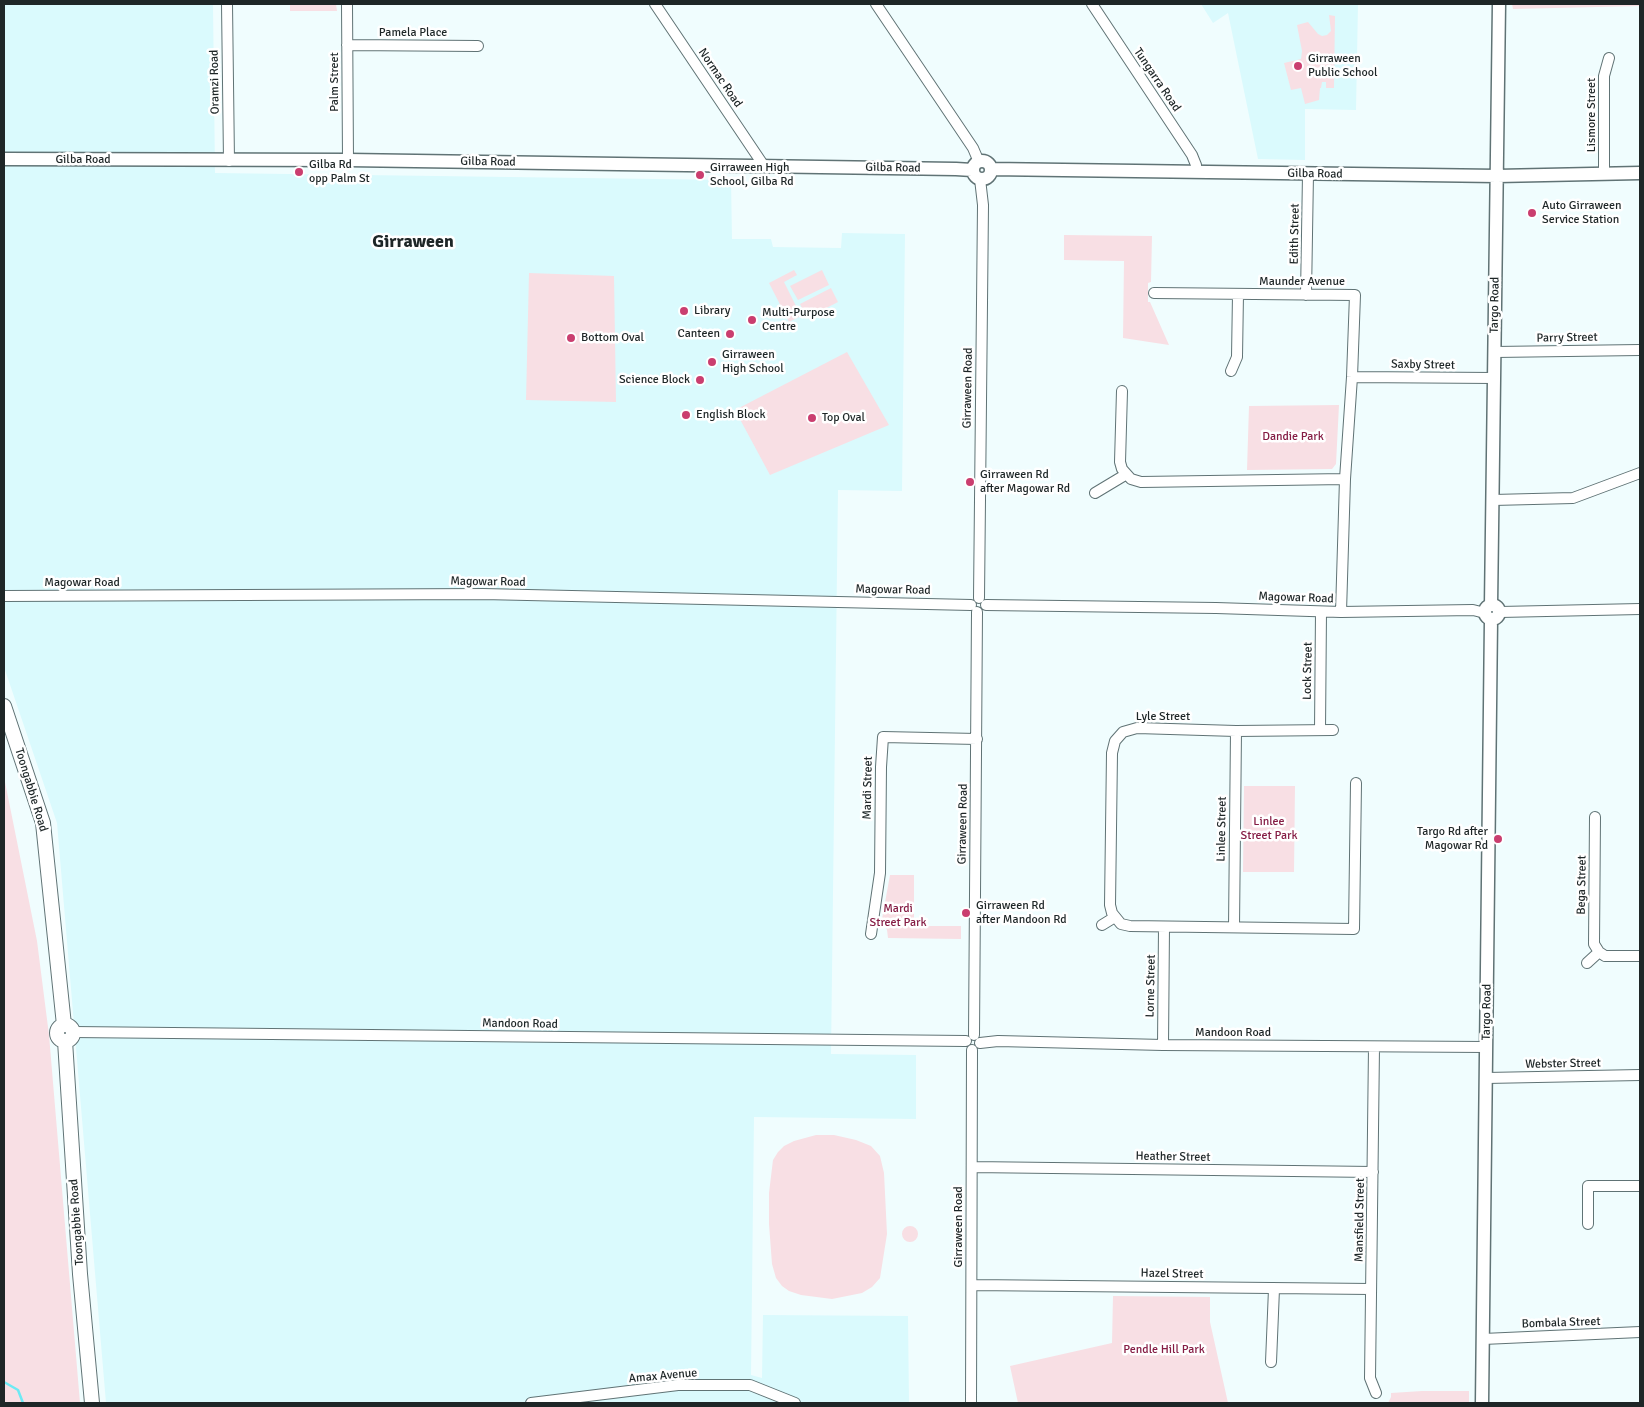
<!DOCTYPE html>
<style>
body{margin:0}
#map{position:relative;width:1644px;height:1407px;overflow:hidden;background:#f0fdfe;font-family:Signika,sans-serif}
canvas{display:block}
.frame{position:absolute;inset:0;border:5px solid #1e2627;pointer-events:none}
</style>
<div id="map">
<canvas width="1644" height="1407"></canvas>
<div class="frame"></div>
</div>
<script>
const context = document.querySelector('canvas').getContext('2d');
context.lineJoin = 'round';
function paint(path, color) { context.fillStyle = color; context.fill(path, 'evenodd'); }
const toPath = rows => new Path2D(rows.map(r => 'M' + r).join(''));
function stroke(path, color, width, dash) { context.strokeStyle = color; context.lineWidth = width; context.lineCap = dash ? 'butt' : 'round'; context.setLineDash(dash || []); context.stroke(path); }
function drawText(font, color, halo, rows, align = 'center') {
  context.font = font + ' Signika,sans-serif'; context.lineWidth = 5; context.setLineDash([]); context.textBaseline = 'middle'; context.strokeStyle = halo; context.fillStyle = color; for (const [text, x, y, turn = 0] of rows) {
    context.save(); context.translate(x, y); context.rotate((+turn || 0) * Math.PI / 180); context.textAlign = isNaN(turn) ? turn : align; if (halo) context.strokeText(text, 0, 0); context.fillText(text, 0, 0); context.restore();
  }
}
paint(toPath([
 [4,4,213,4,215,173,731,180,732,239,771,239,773,247,841,248,842,233,905,234,902,491,838,490,831,1054,916,1055,916,1119,754,1117,751,1375,762,1378,763,1315,908,1316,909,1403,106,1403,57,823,4,667],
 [1201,4,1358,4,1356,110,1305,109,1305,160,1258,159,1228,13,1213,23]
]), '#dafafd');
paint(toPath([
 [290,4,336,4,337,11,290,11],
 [1512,4,1640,4,1640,6,1513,9],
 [1329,15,1335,16,1334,88,1326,88,1326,82,1322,82,1321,88,1320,88,1319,100,1305,104,1301,88,1291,90,1284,63,1301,59,1302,51,1297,25,1308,22,1318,34,1322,36,1327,35,1331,31],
 [1064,235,1152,236,1151,282,1148,283,1148,302,1150,302,1169,345,1123,338,1124,261,1064,260],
 [794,270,797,275,784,282,801,316,789,322,769,283],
 [822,270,829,285,798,300,790,286],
 [529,273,614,276,616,402,526,400],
 [831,288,838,302,807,318,800,304],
 [847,352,889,425,770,475,735,410],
 [1339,405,1336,464,1332,469,1247,470,1249,406],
 [4,777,37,941,49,1035,80,1403,4,1403],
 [1244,786,1295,786,1294,872,1243,872],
 [890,875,914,875,914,926,961,926,961,939,888,938,887,930,882,919],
 [816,1135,834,1135,856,1140,871,1146,880,1156,884,1173,887,1234,880,1278,872,1287,862,1293,832,1299,801,1295,789,1291,782,1286,776,1278,772,1264,769,1224,769,1193,773,1160,778,1152,784,1146,794,1141],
 '902 1234a8 8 0 1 1 16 0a8 8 0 1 1-16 0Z',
 [1113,1296,1210,1297,1210,1322,1228,1403,1018,1403,1010,1366,1112,1343],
 [1422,1391,1469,1391,1469,1403,1388,1403,1391,1397,1391,1393]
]), '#f8dfe4');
stroke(toPath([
 [4,1382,18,1390,23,1403]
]), '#6deaf4', 2.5);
const minor = toPath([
 [227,4,229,161],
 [347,4,348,160],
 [655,4,764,166],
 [876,4,973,148,979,162],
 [1092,4,1192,155,1196,165,1196,171],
 [347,45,478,46],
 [1604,173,1604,76,1609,58],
 [1154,293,1355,295,1352,377,1345,479,1341,612],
 [1306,295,1308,174],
 [1495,352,1640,350],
 [1231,371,1237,357,1238,294],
 [1352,377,1494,378],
 [1122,391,1120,462,1122,469,1131,479,1141,482,1345,479],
 [1095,493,1125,475],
 [1493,500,1573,498,1640,473],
 [4,596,483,594,971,605],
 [979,598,983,205,980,179],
 [986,605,1216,608,1341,612,1473,610,1485,613],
 [1500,612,1640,609],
 [1320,730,1321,612],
 [1333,730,1236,731,1137,728,1123,732,1115,741,1112,753,1110,905,1112,913,1121,924,1130,926,1354,929,1356,783],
 [1595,817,1594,944,1599,952,1605,956,1640,956],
 [1102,925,1115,917],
 [1234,927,1236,731],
 [871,934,880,873,881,767,883,737,977,739],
 [1587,963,1599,952],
 [73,1032,966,1041],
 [974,1035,977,612],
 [980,1043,998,1041,1163,1045,1486,1047],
 [1163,1045,1164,927],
 [1374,1047,1370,1378,1376,1393],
 [1486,1078,1640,1075],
 [972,1167,1373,1172],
 [1588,1224,1588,1186,1640,1186],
 [972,1285,1371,1289],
 [1483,1339,1640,1332],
 [1271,1362,1274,1289],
 [531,1403,678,1385,750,1385,795,1403],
 [971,1403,972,1050]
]);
const tertiary = toPath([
 [4,159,348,160,956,169,972,170],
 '973 170a9 9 0 1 1 18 0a9 9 0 1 1-18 0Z',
 [991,169,1497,176,1640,173],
 '1485 612a7 7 0 1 1 14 0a7 7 0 1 1-14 0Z',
 [1491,605,1499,4],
 [1482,1403,1491,620]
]);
const secondary = toPath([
 [4,706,43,823,64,1025],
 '57 1033a8 8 0 1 1 16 0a8 8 0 1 1-16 0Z',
 [65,1041,80,1274,92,1403]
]);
stroke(minor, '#607375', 12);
stroke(tertiary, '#607375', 15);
stroke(secondary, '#607375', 16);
stroke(minor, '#fff', 10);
stroke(tertiary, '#fff', 12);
stroke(secondary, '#fff', 14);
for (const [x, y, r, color] of [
 [1298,66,5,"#ca3e6f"],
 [299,172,5,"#ca3e6f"],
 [700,175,5,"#ca3e6f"],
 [1532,213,5,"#ca3e6f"],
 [684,311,5,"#ca3e6f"],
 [752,320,5,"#ca3e6f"],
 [730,334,5,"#ca3e6f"],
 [571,338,5,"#ca3e6f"],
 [712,362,5,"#ca3e6f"],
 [700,380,5,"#ca3e6f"],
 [686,415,5,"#ca3e6f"],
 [812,418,5,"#ca3e6f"],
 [970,482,5,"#ca3e6f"],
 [1498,839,5,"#ca3e6f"],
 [966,913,5,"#ca3e6f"]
]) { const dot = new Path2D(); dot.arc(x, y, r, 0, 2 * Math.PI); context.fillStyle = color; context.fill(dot); stroke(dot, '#fff', 2); }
drawText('12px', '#1e2627', '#fff', [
 ["Pamela Place",413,33],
 ["Normac Road",720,78,56],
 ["Tungarra Road",1157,80,56],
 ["Oramzi Road",215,82,-91],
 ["Palm Street",335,82,-90],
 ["Lismore Street",1592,115,-90],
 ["Gilba Road",83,160],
 ["Gilba Road",488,162,1],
 ["Gilba Road",893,168,1],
 ["Gilba Road",1315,174,1],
 ["Edith Street",1295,234,-89],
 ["Maunder Avenue",1302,282],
 ["Targo Road",1495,305,-89],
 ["Parry Street",1567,338,-1],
 ["Saxby Street",1423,365,1],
 ["Girraween Road",968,388,-89],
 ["Magowar Road",488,582,1],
 ["Magowar Road",82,583],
 ["Magowar Road",893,590,1],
 ["Magowar Road",1296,598,2],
 ["Lock Street",1308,671,-89],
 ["Lyle Street",1163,717],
 ["Mardi Street",868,788,-89],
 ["Toongabbie Road",31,790,73],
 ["Girraween Road",963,824,-89],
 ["Linlee Street",1222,829,-89],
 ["Bega Street",1582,885,-89],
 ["Lorne Street",1151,986,-89],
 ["Targo Road",1487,1012,-89],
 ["Mandoon Road",520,1024,1],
 ["Mandoon Road",1233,1033],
 ["Webster Street",1563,1064,-1],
 ["Heather Street",1173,1157,1],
 ["Mansfield Street",1360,1220,-89],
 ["Toongabbie Road",77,1222,-94],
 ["Girraween Road",959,1227,-90],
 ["Hazel Street",1172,1274,1],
 ["Bombala Street",1561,1323,-2],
 ["Amax Avenue",663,1376,-5]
]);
drawText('12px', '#1e2627', '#fff', [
 ["Girraween",1308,59],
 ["Public School",1308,73],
 ["Gilba Rd",309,165],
 ["opp Palm St",309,179],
 ["Girraween High",710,168],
 ["School, Gilba Rd",710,182],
 ["Auto Girraween",1542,206],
 ["Service Station",1542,220],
 ["Library",694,311],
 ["Multi-Purpose",762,313],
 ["Centre",762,327],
 ["Canteen",720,334,"right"],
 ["Bottom Oval",581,338],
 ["Girraween",722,355],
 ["High School",722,369],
 ["Science Block",690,380,"right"],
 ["English Block",696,415],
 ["Top Oval",822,418],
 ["Girraween Rd",980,475],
 ["after Magowar Rd",980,489],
 ["Targo Rd after",1488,832,"right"],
 ["Magowar Rd",1488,846,"right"],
 ["Girraween Rd",976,906],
 ["after Mandoon Rd",976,920]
], 'left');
drawText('12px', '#851c44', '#fff', [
 ["Dandie Park",1293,437],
 ["Linlee",1269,822],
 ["Street Park",1269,836],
 ["Mardi",898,909],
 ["Street Park",898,923],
 ["Pendle Hill Park",1164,1350]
]);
drawText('bold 18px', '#1e2627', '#fff', [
 ["Girraween",413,242]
]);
</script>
